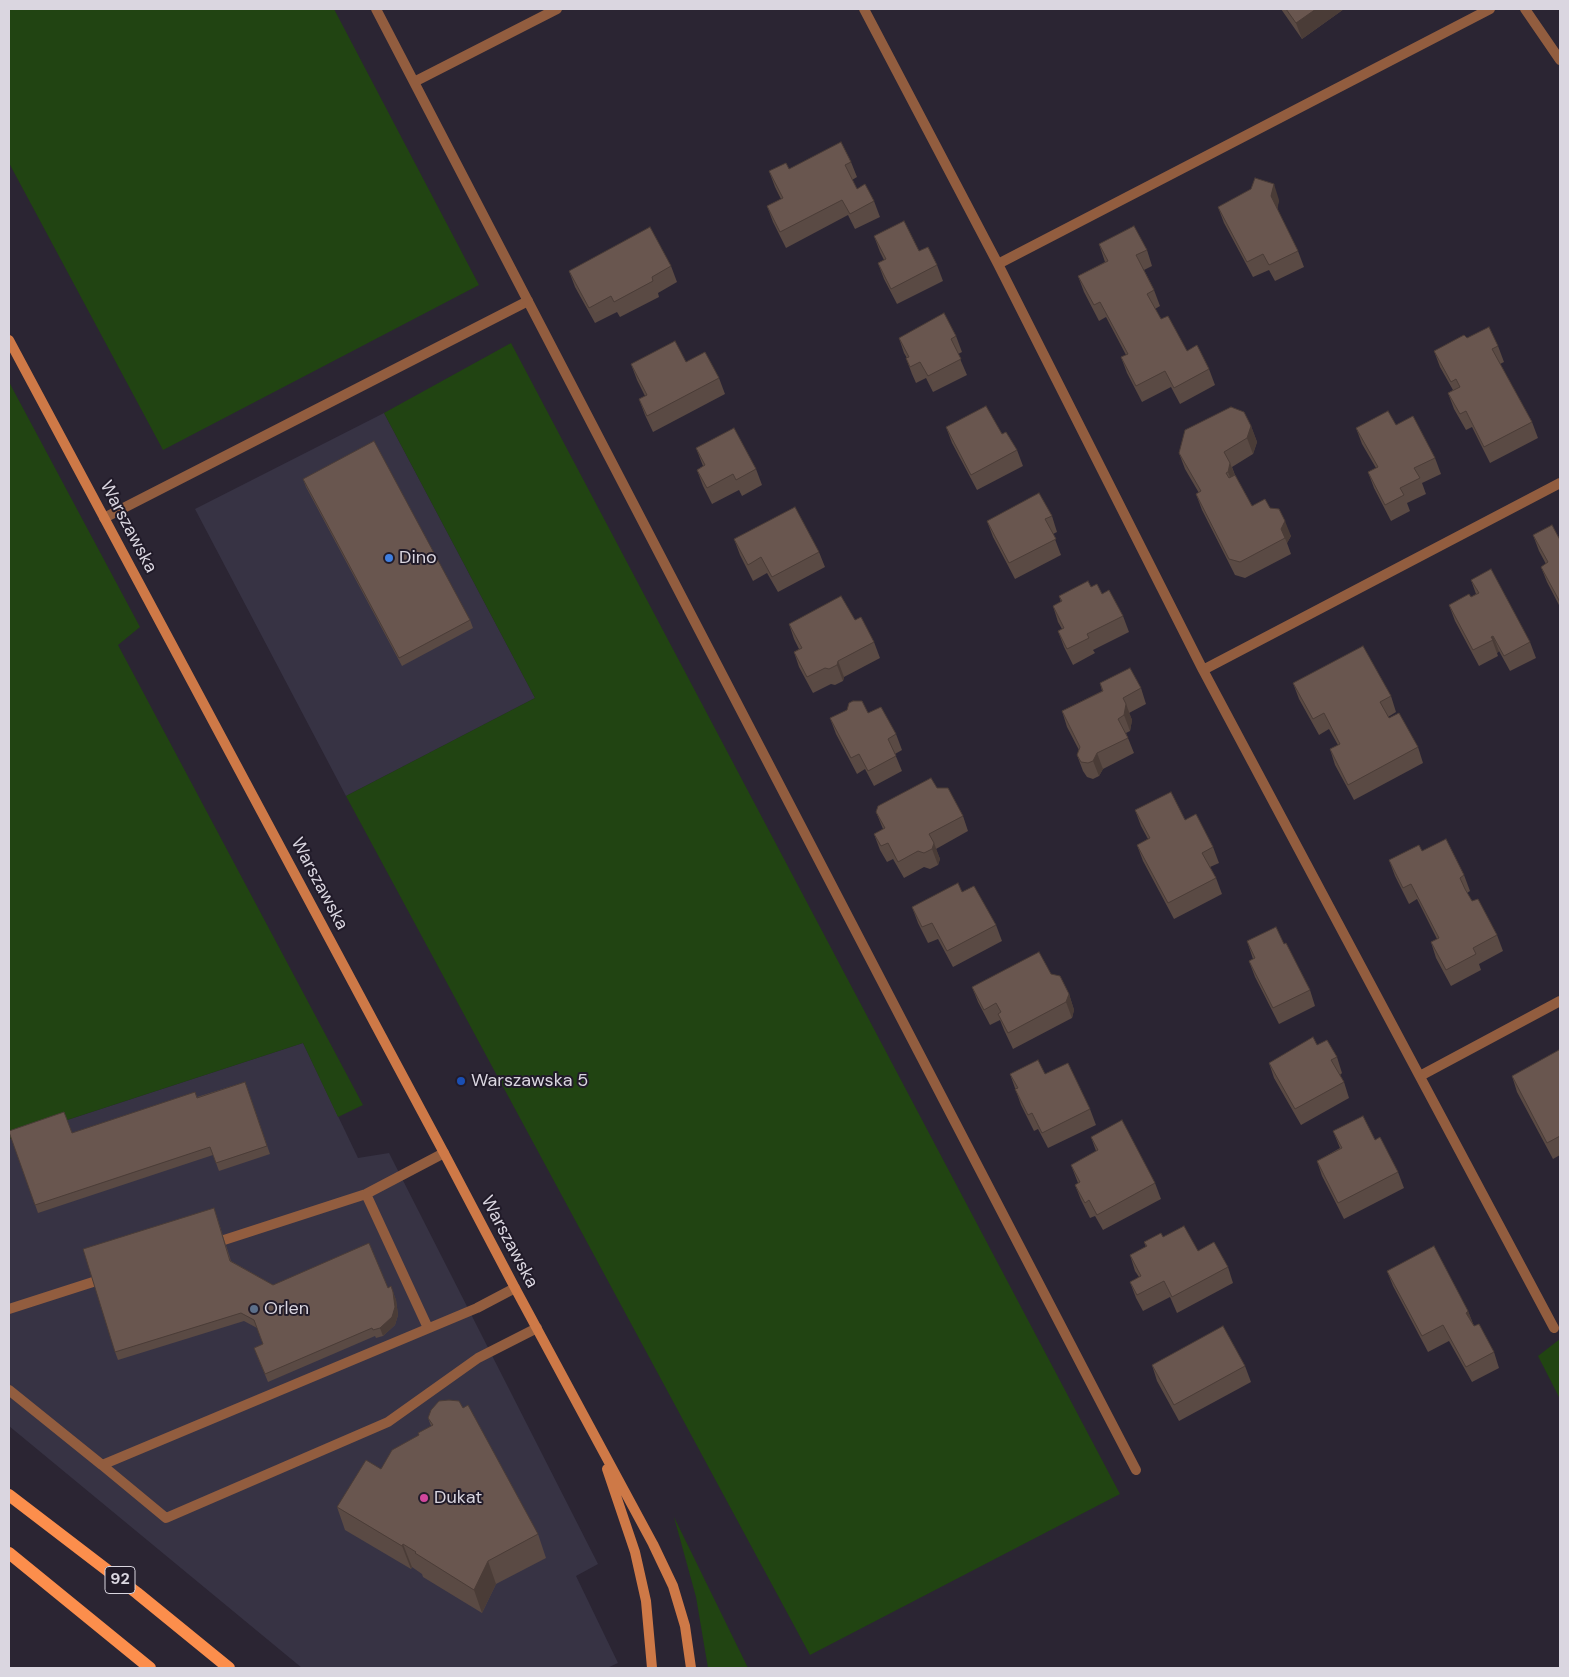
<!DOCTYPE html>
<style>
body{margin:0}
#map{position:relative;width:1569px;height:1677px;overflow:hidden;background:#2b2533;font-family:"DM Sans",sans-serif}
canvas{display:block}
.frame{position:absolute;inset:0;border:10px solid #dad6e0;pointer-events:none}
</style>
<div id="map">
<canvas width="1569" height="1677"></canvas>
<div class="frame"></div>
</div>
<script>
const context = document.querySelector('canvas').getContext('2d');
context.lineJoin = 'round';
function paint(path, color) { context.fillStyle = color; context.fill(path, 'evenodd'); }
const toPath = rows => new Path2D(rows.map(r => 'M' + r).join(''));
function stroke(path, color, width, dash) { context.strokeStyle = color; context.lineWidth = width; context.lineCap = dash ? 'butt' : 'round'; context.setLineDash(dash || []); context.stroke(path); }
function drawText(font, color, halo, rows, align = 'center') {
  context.font = font + ' "DM Sans",sans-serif'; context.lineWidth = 4; context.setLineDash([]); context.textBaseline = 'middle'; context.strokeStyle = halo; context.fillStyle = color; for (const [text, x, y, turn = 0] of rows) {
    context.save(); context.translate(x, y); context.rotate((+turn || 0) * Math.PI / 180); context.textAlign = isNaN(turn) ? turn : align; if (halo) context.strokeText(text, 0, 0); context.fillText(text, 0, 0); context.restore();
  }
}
paint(toPath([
 [384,413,535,698,346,796,195,509],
 [303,1043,358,1158,389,1153,598,1564,576,1576,618,1663,607,1668,302,1668,9,1426,9,1139]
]), '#373344');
paint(toPath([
 [9,9,334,9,479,285,163,450,9,163],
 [511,343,1120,1494,810,1655,346,796,535,698,384,413],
 [9,382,140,627,118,645,363,1105,338,1117,303,1043,9,1139],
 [1560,1339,1560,1399,1538,1356],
 [674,1517,748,1668,708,1668,696,1597]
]), '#214412');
stroke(toPath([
 [104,518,528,301],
 [366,1194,428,1328],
 [224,1240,366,1194,444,1153],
 [9,1309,93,1282],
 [9,1390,102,1465,477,1308,515,1288],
 [102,1465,166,1518,388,1422,478,1358,537,1328]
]), '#925d3f', 10);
stroke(toPath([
 [376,9,1136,1470],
 [864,9,998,264,1203,670,1554,1328],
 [1525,9,1560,60],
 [414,82,557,9],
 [998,264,1490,9],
 [1203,670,1560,483],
 [1420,1076,1560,1001]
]), '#925d3f', 10);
stroke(toPath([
 [9,340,444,1153,515,1288,653,1544,673,1586,685,1626,691,1668],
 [607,1469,635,1552,646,1601,652,1668]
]), '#ce7947', 10);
stroke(toPath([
 [9,1495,137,1593,229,1668],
 [9,1553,150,1668]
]), '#fc8e4c', 12);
paint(toPath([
 [1281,9,1344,9,1302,39],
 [851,162,857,177,852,180,857,189,874,201,880,217,855,229,848,215,786,248,773,222,767,206,781,199,775,187,769,171],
 [1279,200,1277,209,1298,251,1304,267,1275,281,1269,270,1253,277,1224,223,1218,207],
 [874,236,919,251,937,265,943,281,897,304,884,279,878,263,884,260,880,252],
 [1099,244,1147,250,1152,266,1144,270,1154,290,1160,306,1155,309,1161,319,1187,351,1209,369,1215,385,1180,404,1171,387,1142,402,1127,373,1121,357,1126,355,1106,317,1099,321,1084,292,1078,276,1105,262],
 [671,266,677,282,658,293,659,297,620,317,617,312,595,323,575,287,569,271],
 [956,336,962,352,958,354,967,375,933,392,926,378,916,383,912,374,906,358,907,358,904,353,899,338],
 [1498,346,1504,362,1500,364,1532,422,1538,438,1490,463,1472,427,1466,430,1454,409,1448,393,1453,390,1440,367,1434,351],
 [686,362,719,378,725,394,653,432,645,415,639,399,645,396,637,380,631,364],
 [1396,425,1435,458,1441,474,1422,483,1426,494,1407,503,1410,511,1391,521,1374,488,1368,472,1376,468,1362,444,1356,428],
 [1251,426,1257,442,1253,454,1232,467,1235,475,1252,506,1270,508,1291,536,1287,543,1291,554,1245,578,1235,575,1202,510,1196,494,1199,493,1185,469,1179,453],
 [946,427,1002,434,1017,450,1023,466,977,490,952,443],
 [696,448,756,469,762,485,742,496,739,490,712,504,703,486,697,470,703,466],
 [303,479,470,620,473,628,402,666,306,487],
 [1052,516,1057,532,1053,534,1061,555,1015,579,993,537,987,521],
 [1533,535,1560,540,1560,607,1547,582,1541,567,1546,564,1539,551],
 [734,539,819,552,825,567,778,592,767,573,753,581,740,555],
 [1471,580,1530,642,1536,658,1510,671,1499,651,1497,653,1498,656,1479,666,1455,621,1449,605,1471,597,1476,594],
 [1091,587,1102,594,1123,616,1129,632,1093,650,1095,653,1073,665,1064,647,1058,631,1062,629,1058,622,1053,606,1061,602,1059,596],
 [855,620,874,642,880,658,844,677,843,681,835,685,831,684,813,693,799,667,794,652,799,649,794,639,789,624],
 [1100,683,1141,688,1146,704,1129,713,1132,720,1130,731,1126,733,1134,753,1103,769,1099,776,1093,779,1087,777,1083,771,1077,755,1079,750,1067,727,1062,711,1102,691],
 [1293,683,1391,696,1396,712,1388,717,1418,747,1423,763,1354,800,1335,765,1330,749,1338,745,1329,729,1319,735,1299,699],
 [868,713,896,734,902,750,895,754,902,771,874,786,865,769,857,774,836,734,830,718],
 [937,788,963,816,968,831,936,849,940,859,938,865,930,869,924,867,904,878,893,859,887,862,880,850,874,834,883,829,876,812],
 [1135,810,1185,820,1213,847,1219,863,1210,867,1216,878,1222,894,1174,919,1143,861,1137,845,1148,839,1141,826],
 [1422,851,1464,875,1470,891,1467,893,1472,901,1497,935,1503,951,1479,964,1481,970,1451,986,1436,958,1431,942,1437,939,1417,899,1409,904,1395,876,1389,860],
 [962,892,996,925,1002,941,953,967,938,939,928,943,918,923,912,907],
 [1247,941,1284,944,1310,990,1315,1006,1279,1024,1255,977,1249,961,1253,959],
 [1051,974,1069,994,1074,1010,1072,1018,1013,1049,1004,1030,1000,1020,990,1025,978,1002,972,987],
 [1317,1045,1337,1057,1342,1073,1340,1075,1344,1082,1349,1098,1301,1125,1274,1078,1269,1063],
 [1560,1052,1560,1155,1553,1159,1517,1092,1512,1076],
 [1010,1074,1045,1074,1090,1109,1096,1125,1048,1148,1038,1129,1034,1131,1021,1105],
 [245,1082,270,1154,219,1171,213,1155,38,1213,9,1132,72,1133,195,1092,197,1097],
 [1333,1131,1375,1140,1398,1172,1404,1188,1344,1219,1322,1176,1317,1161,1340,1148],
 [1091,1137,1155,1183,1161,1199,1103,1230,1095,1216,1090,1218,1081,1200,1075,1185,1078,1183,1071,1165,1096,1151],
 [214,1208,231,1261,273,1285,388,1288,393,1292,396,1300,398,1315,395,1325,383,1336,376,1338,375,1336,268,1382,254,1348,263,1344,257,1328,244,1321,118,1360,115,1352],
 [1163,1237,1198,1251,1228,1267,1233,1283,1177,1313,1170,1297,1143,1311,1136,1298,1130,1282,1139,1277,1135,1271,1130,1255,1146,1247,1144,1242],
 [1387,1271,1468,1311,1474,1326,1494,1352,1499,1368,1472,1382,1449,1341,1428,1352,1393,1286],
 [1152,1365,1245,1366,1251,1382,1179,1421,1157,1381],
 [428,1418,538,1534,546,1558,496,1584,482,1613,423,1577,422,1574,412,1567,411,1569,345,1530,337,1507,419,1435,431,1426]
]), '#5a4a44');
paint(toPath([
 [1316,9,1344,9,1302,39,1296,23],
 [1274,184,1279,200,1277,212,1271,196],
 [1251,426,1257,442,1253,454,1247,438],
 [1230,463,1236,478,1234,488,1228,472],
 [1285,521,1291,536,1287,543,1281,529],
 [1493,636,1499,651,1497,653,1491,637],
 [838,661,844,677,843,681,837,665],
 [1126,704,1132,720,1130,731,1124,715],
 [1097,753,1103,769,1099,776,1093,761],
 [934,843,940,859,938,865,932,849],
 [1069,994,1074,1010,1072,1018,1066,1002],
 [393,1292,396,1300,398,1315,395,1325,383,1336,380,1328],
 [1468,1311,1474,1327,1466,1313],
 [403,1544,412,1567,411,1569,402,1546],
 [488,1561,496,1584,482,1613,474,1590]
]), '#4a3c37');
const building = toPath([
 [1286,9,1316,9,1296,23,1286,9],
 [841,142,851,162,845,165,857,189,865,184,874,201,850,214,842,200,780,232,767,206,783,198,769,171,786,163,789,169,841,142],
 [1255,178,1274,184,1271,196,1298,251,1269,265,1263,254,1247,262,1218,207,1251,189,1255,178],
 [904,221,919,251,928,247,937,265,891,289,878,263,886,259,874,236,904,221],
 [1134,226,1147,250,1136,255,1154,290,1147,294,1161,319,1168,316,1187,351,1197,345,1209,369,1174,388,1165,371,1136,386,1121,357,1128,354,1100,302,1094,305,1078,276,1108,261,1099,244,1134,226],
 [650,227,671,266,652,277,653,281,614,302,611,296,589,308,569,271,650,227],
 [944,313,956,336,951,339,961,359,928,376,920,362,910,367,906,358,909,357,899,338,944,313],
 [1489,327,1498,346,1492,349,1532,422,1484,447,1466,411,1460,414,1448,393,1460,387,1456,379,1451,382,1434,351,1464,335,1467,338,1489,327],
 [675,341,686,362,705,352,719,378,647,416,639,399,647,395,631,364,675,341],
 [986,406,1002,434,1006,432,1017,450,971,475,946,427,986,406],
 [1231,407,1244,412,1251,426,1247,438,1224,452,1230,463,1228,472,1226,473,1229,478,1235,475,1252,506,1265,499,1270,508,1279,509,1285,521,1281,529,1285,538,1240,562,1229,559,1196,494,1201,491,1179,453,1185,430,1231,407],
 [1388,411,1396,425,1413,416,1435,458,1414,468,1420,478,1400,488,1404,495,1385,505,1368,472,1378,467,1356,428,1388,411],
 [734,428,756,469,736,480,733,474,707,488,697,470,705,465,696,448,734,428],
 [374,441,470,620,399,658,303,479,374,441],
 [1039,493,1052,516,1045,519,1056,539,1009,563,987,521,1039,493],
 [795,507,819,552,772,577,761,557,748,565,734,539,795,507],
 [1552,525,1560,540,1560,602,1541,567,1548,562,1533,535,1552,525],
 [1491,569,1530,642,1504,656,1493,636,1491,637,1493,640,1473,650,1449,605,1469,594,1471,597,1479,593,1471,580,1491,569],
 [1088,581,1091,587,1097,584,1102,594,1109,590,1123,616,1087,634,1089,638,1067,649,1058,631,1064,628,1053,606,1062,601,1059,596,1088,581],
 [841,596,855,620,861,617,874,642,838,661,837,665,829,669,825,668,807,677,794,652,802,648,789,624,841,596],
 [1363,646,1391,696,1380,702,1389,718,1399,713,1418,747,1348,785,1330,749,1340,744,1324,713,1313,719,1293,683,1363,646],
 [1130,668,1141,688,1123,698,1126,704,1124,715,1118,719,1128,738,1097,753,1093,761,1088,763,1081,762,1077,755,1080,747,1062,711,1103,691,1100,683,1130,668],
 [853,701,862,701,868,713,881,707,896,734,888,739,896,756,868,771,859,754,851,758,830,718,847,710,849,703,853,701],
 [931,778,937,788,948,788,963,816,929,834,934,843,932,849,924,853,918,851,898,862,888,843,881,846,874,834,885,828,876,812,878,806,931,778],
 [1171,792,1185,820,1196,814,1213,847,1202,853,1216,878,1168,903,1137,845,1150,838,1135,810,1171,792],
 [1446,839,1464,875,1460,878,1465,889,1472,901,1478,899,1497,935,1473,948,1476,954,1446,970,1431,942,1439,938,1411,884,1403,888,1389,860,1419,845,1422,851,1446,839],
 [958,883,962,892,974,886,996,925,947,951,932,923,922,927,912,907,958,883],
 [1276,927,1284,944,1286,943,1310,990,1273,1008,1249,961,1255,958,1247,941,1276,927],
 [1039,952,1051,974,1060,976,1069,994,1066,1002,1008,1033,998,1014,1001,1012,996,1003,984,1010,972,987,1039,952],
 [1313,1037,1317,1045,1327,1040,1337,1057,1331,1060,1344,1082,1295,1109,1269,1063,1313,1037],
 [1559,1050,1560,1052,1560,1136,1547,1143,1512,1076,1559,1050],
 [1038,1060,1045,1074,1068,1063,1090,1109,1042,1133,1032,1113,1028,1115,1015,1089,1018,1088,1010,1074,1038,1060],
 [245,1082,267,1146,216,1163,210,1147,35,1205,9,1132,9,1131,64,1112,72,1133,195,1092,197,1098,245,1082],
 [1363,1116,1375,1140,1380,1137,1398,1172,1338,1203,1317,1161,1342,1148,1333,1131,1363,1116],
 [1122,1120,1155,1183,1097,1215,1089,1200,1085,1203,1075,1185,1080,1182,1071,1165,1098,1150,1091,1137,1122,1120],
 [214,1208,230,1261,273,1285,369,1243,388,1288,391,1286,393,1292,395,1307,392,1317,380,1328,373,1330,372,1328,265,1374,254,1348,263,1344,254,1320,241,1313,115,1352,83,1249,214,1208],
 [1184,1226,1198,1251,1214,1242,1228,1267,1172,1297,1164,1281,1137,1295,1130,1282,1141,1276,1130,1255,1147,1246,1144,1242,1161,1233,1163,1237,1184,1226],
 [1434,1246,1468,1311,1466,1313,1474,1326,1479,1324,1494,1352,1466,1367,1443,1325,1422,1336,1387,1271,1434,1246],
 [1223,1326,1245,1366,1174,1405,1152,1365,1223,1326],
 [449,1400,459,1401,463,1408,468,1405,538,1534,488,1561,474,1590,415,1553,416,1552,403,1544,402,1546,337,1507,366,1460,381,1469,392,1450,419,1435,418,1433,433,1425,428,1418,431,1410,439,1401,449,1400]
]);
paint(building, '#69564f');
stroke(building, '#4a3c37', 1);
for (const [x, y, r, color] of [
 [389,558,5,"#3f7fe0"],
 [461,1081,5,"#1a4fb4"],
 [254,1309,5,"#5c6f8a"],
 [424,1498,5,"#d1479c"]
]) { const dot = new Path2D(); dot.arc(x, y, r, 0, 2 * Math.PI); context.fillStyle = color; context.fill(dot); stroke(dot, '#211b29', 2); }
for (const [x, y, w] of [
 [120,1580,30]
]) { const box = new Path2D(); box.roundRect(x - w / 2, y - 13.5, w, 27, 4); context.fillStyle = '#211b29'; context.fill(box); stroke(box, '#dad6e0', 1); }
drawText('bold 16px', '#dad6e0', null, [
 ["92",120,1580]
]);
drawText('18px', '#dad6e0', '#211b29', [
 ["Warszawska",128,527,62],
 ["Warszawska",319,884,62],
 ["Warszawska",509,1242,62]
]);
drawText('18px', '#dad6e0', '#211b29', [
 ["Dino",399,558],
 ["Warszawska 5",471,1081],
 ["Orlen",264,1309],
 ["Dukat",434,1498]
], 'left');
</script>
